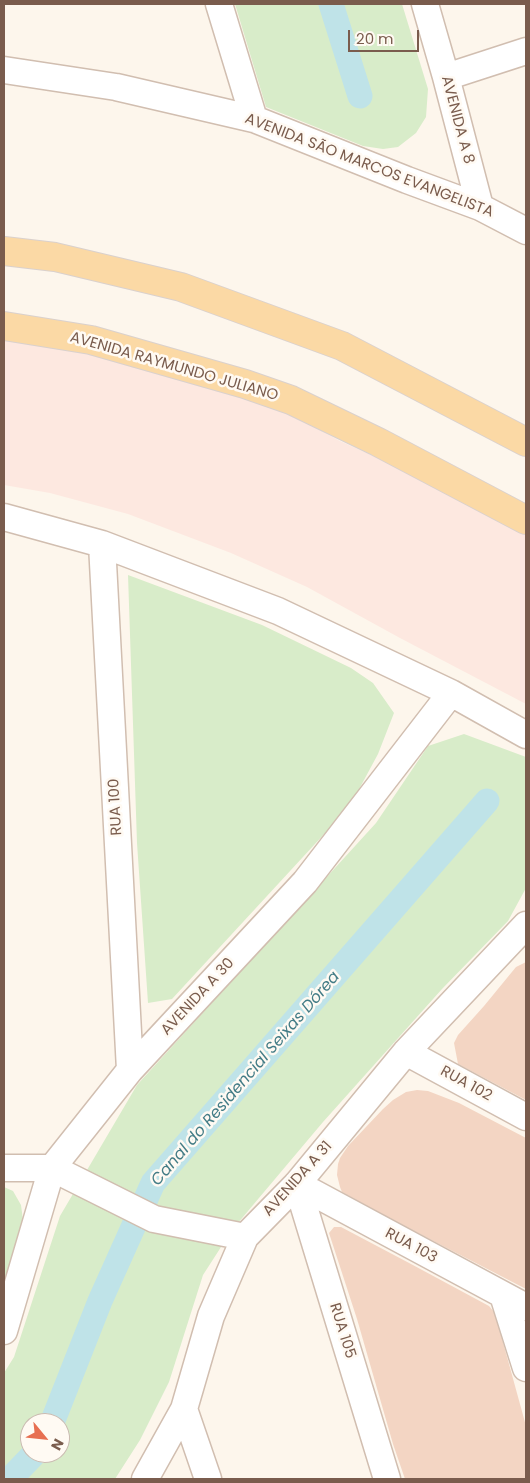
<!DOCTYPE html>
<meta charset="utf-8">
<style>
body{margin:0}
#map{position:relative;width:530px;height:1483px;overflow:hidden;background:#fdf6ec;font-family:Poppins,sans-serif}
canvas{display:block}
.frame{position:absolute;inset:0;border:5px solid #7a5c4d;pointer-events:none}
.north{position:absolute;left:20px;top:1413px;width:50px;height:50px;box-sizing:border-box;background:#fffaf3;border:1px solid #cabbb1;border-radius:50%;rotate:118deg;font-size:14px;font-weight:700;line-height:20px;text-align:center;color:#7a5c4d}
.north::after{content:'';display:block;margin:auto;width:18px;height:22px;background:#e76f51;clip-path:polygon(50% 0,100% 100%,50% 72%,0 100%)}
.scale{position:absolute;left:348px;top:30px;width:71px;height:22px;box-sizing:border-box;border:2px solid #7a5c4d;border-top:0;padding-left:6px;font-size:15px;line-height:18px;white-space:nowrap;color:#7a5c4d;-webkit-text-stroke:4px #fffaf3;paint-order:stroke}
</style>
<div id="map">
<canvas width="530" height="1483"></canvas>
<div class="frame"></div>
<div class="north">N</div>
<div class="scale">20 m</div>
</div>
<script>
const context = document.querySelector('canvas').getContext('2d');
context.lineJoin = 'round';
function paint(path, color) { context.fillStyle = color; context.fill(path, 'evenodd'); }
const toPath = rows => new Path2D(rows.map(r => 'M' + r).join(''));
function stroke(path, color, width, dash) { context.strokeStyle = color; context.lineWidth = width; context.lineCap = dash ? 'butt' : 'round'; context.setLineDash(dash || []); context.stroke(path); }
function drawText(font, color, halo, rows, align = 'center') {
  context.font = font + ' Poppins,sans-serif'; context.lineWidth = 5; context.setLineDash([]); context.textBaseline = 'middle'; context.strokeStyle = halo; context.fillStyle = color; for (const [text, x, y, turn = 0] of rows) {
    context.save(); context.translate(x, y); context.rotate((+turn || 0) * Math.PI / 180); context.textAlign = isNaN(turn) ? turn : align; if (halo) context.strokeText(text, 0, 0); context.fillText(text, 0, 0); context.restore();
  }
}
paint(toPath([
 [4,340,120,358,286,412,340,441,416,475,526,533,526,704,400,638,307,587,231,553,128,514,50,493,4,485]
]), '#fde8e0');
paint(toPath([
 [235,4,402,4,428,89,426,117,416,133,398,147,383,149,363,146,266,107],
 [128,575,262,625,351,668,373,683,394,713,378,754,350,806,172,999,148,1003,137,843],
 [464,734,526,757,526,888,508,921,442,989,323,1122,232,1230,203,1275,169,1382,140,1440,115,1479,4,1479,4,1373,14,1357,60,1216,137,1085,376,823,428,746],
 [30,1423,60,1423,60,1453,30,1453],
 [4,1187,13,1191,21,1205,24,1228,4,1290]
]), '#d8ecc9');
stroke(toPath([
 [331,4,360,96],
 [52,1423,100,1301,153,1183,487,801],
 [10,1479,35,1453]
]), '#bfe3e8', 25);
paint(toPath([
 [526,962,526,1100,458,1064,454,1043,458,1035,484,1006,516,967],
 [417,1090,428,1091,459,1103,526,1138,526,1289,387,1217,342,1192,340,1187,337,1175,338,1164,340,1158,348,1146,383,1109,393,1100,406,1092],
 [334,1227,341,1227,411,1264,489,1306,495,1313,526,1426,526,1479,405,1479,393,1444,357,1319,329,1233]
]), '#f3d5c3');
const street = toPath([
 [219,4,254,119],
 [425,4,446,77,480,207],
 [4,70,116,87,254,119,407,180,480,207,526,231],
 [446,77,526,51],
 [4,517,102,544,278,611,451,693,526,735],
 [102,544,130,1070],
 [406,1052,526,1117],
 [4,1168,52,1168,154,1219,245,1237],
 [297,1184,387,1479],
 [297,1184,526,1307],
 [503,1295,526,1368],
 [4,1331,52,1168,130,1070,305,882,451,693],
 [184,1409,208,1479],
 [145,1479,184,1409,211,1316,245,1237,297,1184,406,1052,526,925]
]);
const primary = toPath([
 [4,251,55,257,181,287,342,346,526,442],
 [4,326,91,340,245,384,291,400,378,442,526,520]
]);
stroke(street, '#d1beb0', 29);
stroke(primary, '#dad1cd', 30);
stroke(street, '#fff', 26);
stroke(primary, '#fbd9a5', 28);
drawText('15px', '#7a5c4d', '#fffaf3', [
 ["AVENIDA A 8",457,120,75],
 ["AVENIDA SÃO MARCOS EVANGELISTA",369,166,21],
 ["AVENIDA RAYMUNDO JULIANO",174,367,16],
 ["RUA 100",116,807,-93],
 ["AVENIDA A 30",198,997,-47],
 ["RUA 102",466,1084,29],
 ["AVENIDA A 31",298,1179,-48],
 ["RUA 103",411,1246,28],
 ["RUA 105",342,1331,73]
]);
drawText('italic 16px', '#437c86', '#fffaf3', [
 ["Canal do Residencial Seixas Dórea",246,1079,-49]
]);
</script>
